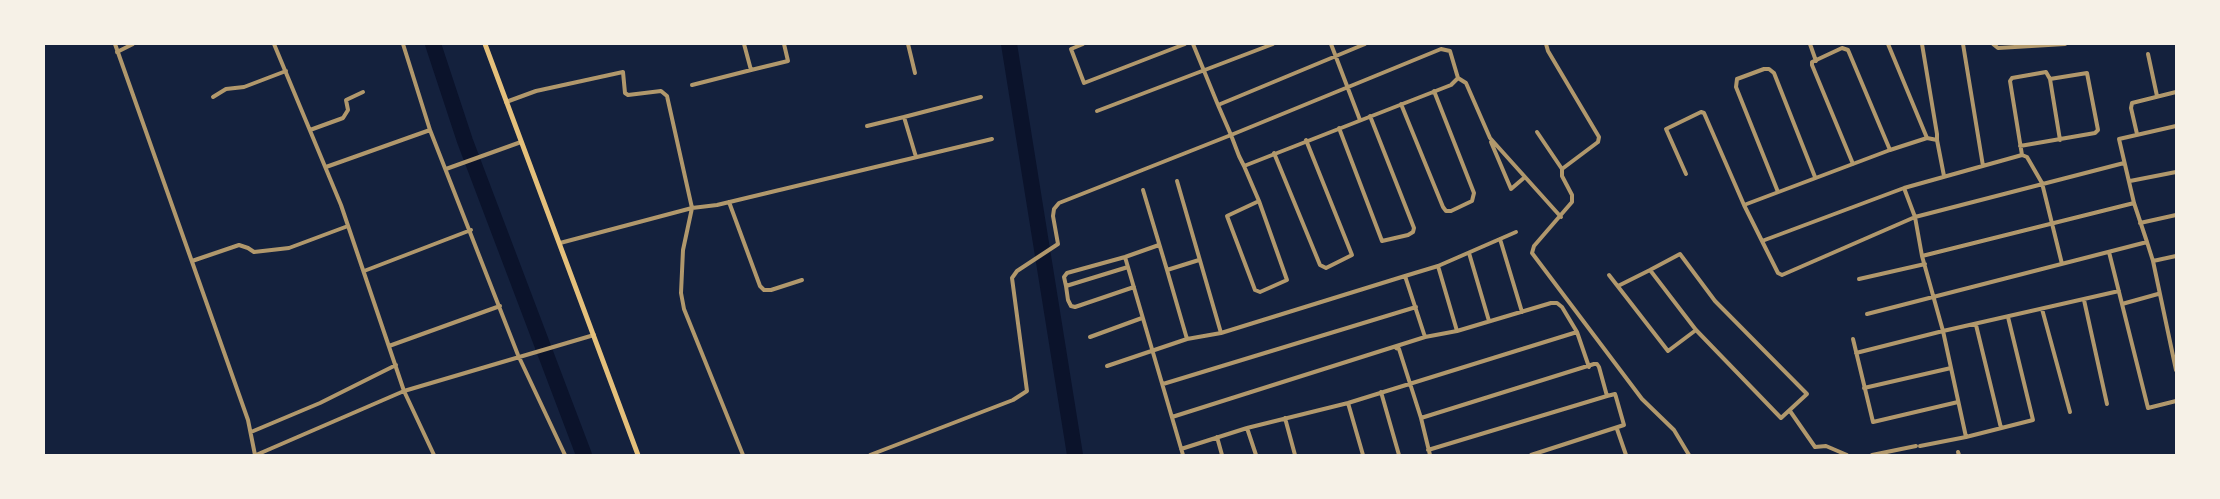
<!DOCTYPE html>
<style>
body{margin:0}
#map{position:relative;width:2220px;height:499px;overflow:hidden;background:#14213d;font-family:"Alegreya Sans",sans-serif}
canvas{display:block}
.frame{position:absolute;inset:0;border:45px solid #f6f1e7;pointer-events:none}
</style>
<div id="map">
<canvas width="2220" height="499"></canvas>
<div class="frame"></div>
</div>
<script>
const context = document.querySelector('canvas').getContext('2d');
context.lineJoin = 'round';
const toPath = rows => new Path2D(rows.map(r => 'M' + r).join(''));
function stroke(path, color, width, dash) { context.strokeStyle = color; context.lineWidth = width; context.lineCap = dash ? 'butt' : 'round'; context.setLineDash(dash || []); context.stroke(path); }
stroke(toPath([
 [433,44,465,141,584,455],
 [1009,44,1075,455]
]), '#0b132b', 16);
stroke(toPath([
 [115,44,248,420,255,455],
 [274,44,341,205,404,391,434,455],
 [403,44,430,130,518,355,565,455],
 [744,44,751,70,788,61,784,44],
 [908,44,915,73],
 [1083,44,1071,49,1084,83,1185,44],
 [1331,44,1360,120],
 [1546,44,1548,51,1599,137,1598,142,1562,169,1562,176,1572,195,1572,202,1534,246,1532,253,1642,399,1674,430,1689,455],
 [1810,44,1816,61],
 [1888,44,1927,138],
 [1922,44,1937,134,1937,140],
 [1963,44,1983,166],
 [1993,44,1998,48,2065,44],
 [117,52,133,44],
 [2148,54,2157,96],
 [1458,78,1466,83,1490,138,1561,217],
 [2050,79,2060,140],
 [692,85,751,70],
 [213,97,226,89,244,87,286,71],
 [506,102,536,91,623,72,625,93,628,95,661,91,667,96,692,208,683,250,681,293,684,309,743,455],
 [1401,104,1443,207,1446,211,1451,211,1472,201,1474,193,1434,91],
 [1218,105,1365,44],
 [1097,111,1273,44],
 [867,126,904,117],
 [1339,128,1382,241,1408,235,1413,232,1414,228,1370,116],
 [310,130,343,118,348,110,346,100,363,92],
 [1537,132,1562,169],
 [2137,134,2131,108,2132,103,2176,92],
 [1491,142,1511,189,1525,177],
 [2020,146,2095,133,2098,130,2087,73,2050,79,2046,72,2012,78,2010,81,2022,155],
 [1274,153,1320,265,1326,268,1352,255,1306,140],
 [916,157,904,117,981,97],
 [1853,164,1812,65,1812,62,1842,48,1848,50,1890,150],
 [1244,166,1259,201,1287,280,1260,292,1255,290,1227,216,1259,201],
 [326,167,430,130],
 [446,169,521,142],
 [1686,174,1666,129,1701,112,1704,113,1744,205,1762,241,1904,188,2022,155,2027,157,2042,183,2062,264],
 [1177,181,1221,333],
 [2130,181,2176,172],
 [1143,190,1167,270,1199,260],
 [1778,192,1736,87,1737,79,1764,69,1769,69,1774,73,1815,177],
 [729,202,760,286,764,290,771,290,802,280],
 [1744,205,1890,150,1927,138,1937,140,1944,176],
 [2140,223,2176,215],
 [1500,239,1522,312],
 [1762,241,1778,273,1782,275,1915,217,1904,188],
 [2147,242,2153,261,2176,256],
 [560,243,692,208,717,205,992,139],
 [2109,252,2148,408,2176,401],
 [1469,253,1489,321],
 [1922,256,2134,203],
 [1125,257,1183,455],
 [192,261,239,245,248,248,254,252,289,248,348,226],
 [2153,261,2176,370],
 [1438,266,1457,331],
 [1128,267,1066,286,1068,300,1071,306,1075,307,1134,287],
 [1167,270,1187,339],
 [364,271,471,230],
 [1609,275,1668,351,1696,330],
 [1405,276,1438,266,1516,232],
 [1859,279,1925,264],
 [1066,286,1064,277,1067,273,1125,257,1159,245],
 [1618,286,1650,270,1680,254,1715,301,1807,394,1781,418,1696,330,1650,270],
 [2119,291,1943,331,1922,256,1915,217,2124,163],
 [2084,300,2107,404],
 [2122,304,2158,294],
 [2042,309,2070,412],
 [1867,314,2147,242,2134,203,2119,139,2176,126],
 [1976,325,2001,428],
 [1090,337,1142,318],
 [1853,339,1873,422,1958,402],
 [389,346,500,306],
 [1396,348,1399,349,1421,418,1430,455],
 [1856,353,1943,331,1966,437],
 [1107,366,1187,339,1221,333,1405,276,1425,337],
 [1163,384,1416,307],
 [1864,388,1951,368],
 [1381,392,1399,455],
 [1348,403,1363,455],
 [1790,411,1815,447,1826,446,1847,455],
 [1172,417,1425,337,1457,331,1551,303,1557,303,1562,307,1577,332],
 [1285,418,1295,455],
 [1421,418,1594,364,1597,364,1599,367,1607,396],
 [1247,428,1256,455],
 [1617,429,1626,455],
 [251,432,320,403,396,365],
 [1217,437,1222,455],
 [1920,446,1966,437,2033,420,2008,317],
 [1181,449,1247,428,1348,403,1577,332,1589,367],
 [1428,450,1607,396,1615,394,1616,397,1624,425,1531,455],
 [1958,452,1959,455],
 [256,455,404,391,594,335],
 [870,455,1013,400,1027,391,1012,278,1017,271,1058,244,1053,216,1054,209,1059,203,1231,135,1441,49,1450,51,1458,78,1451,85,1244,166,1239,156,1231,135,1218,105,1193,44],
 [1872,455,1916,446]
]), '#b1986c', 4);
stroke(toPath([
 [485,44,638,455]
]), '#e5c07b', 5);
</script>
